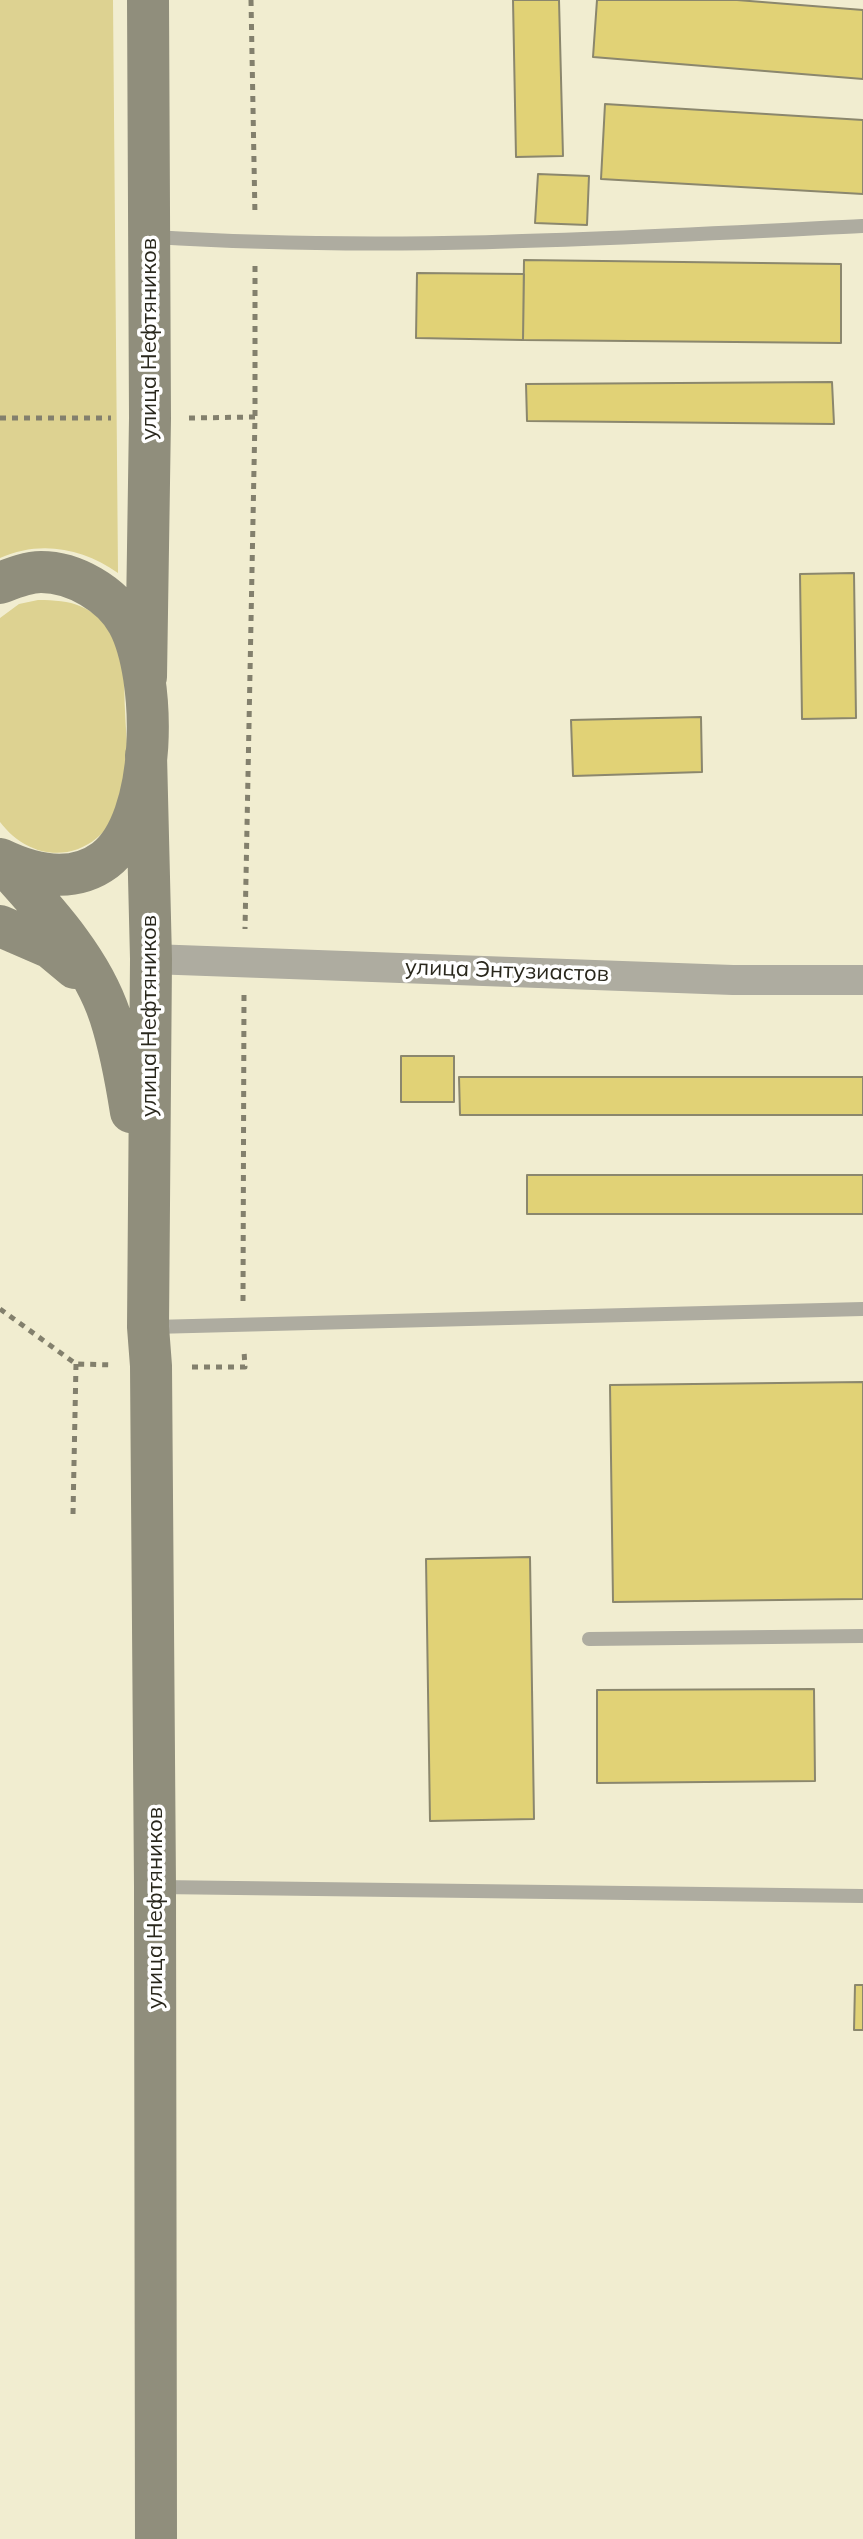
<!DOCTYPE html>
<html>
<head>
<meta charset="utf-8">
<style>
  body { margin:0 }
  canvas { display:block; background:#f1edd0 }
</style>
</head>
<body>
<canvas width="863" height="2539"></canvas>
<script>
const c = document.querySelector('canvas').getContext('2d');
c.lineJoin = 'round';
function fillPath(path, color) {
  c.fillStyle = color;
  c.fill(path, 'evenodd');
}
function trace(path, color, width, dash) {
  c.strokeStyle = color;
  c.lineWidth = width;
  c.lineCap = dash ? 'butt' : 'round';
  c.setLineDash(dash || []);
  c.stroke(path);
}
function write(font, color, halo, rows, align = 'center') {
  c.font = font + ' Mulish,sans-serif';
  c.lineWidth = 7;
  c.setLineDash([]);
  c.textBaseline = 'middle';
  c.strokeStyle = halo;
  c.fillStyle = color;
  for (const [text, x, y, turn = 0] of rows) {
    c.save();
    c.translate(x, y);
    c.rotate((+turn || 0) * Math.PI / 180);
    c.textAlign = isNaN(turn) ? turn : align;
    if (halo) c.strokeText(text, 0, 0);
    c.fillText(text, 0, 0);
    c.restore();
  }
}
fillPath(new Path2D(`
  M0 0H113L118 573C83 548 40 540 0 558Z
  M38 600C71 600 94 605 111 634 116 641 121 648 123 656 125 674 124 693 125 711 126 740 131 769 123 797 105 858 39 873 0 822V618L19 604Z`), '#ddd291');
const building = new Path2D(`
  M513 0H559L563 156 516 157Z
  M597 0H737L863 10V79L593 57Z
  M605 104 863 120V194L601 179Z
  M538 174 589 176 587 225 535 223Z
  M524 260 841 264V343L523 340Z
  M417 273 524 274 523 340 416 338Z
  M832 382 834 424 527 421 526 384Z
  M854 573 856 718 802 719 800 574Z
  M701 717 702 772 573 776 571 720Z
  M401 1056H454V1102H401Z
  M459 1077H863V1115H460Z
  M527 1175H863V1214H527Z
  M863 1382V1599L613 1602 610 1385Z
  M530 1557 534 1819 430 1821 426 1559Z
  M814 1689 815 1781 597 1783V1690Z
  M855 1985H863V2030H854Z`);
fillPath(building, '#e1d276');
trace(building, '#8b876d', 2);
trace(new Path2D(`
  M251 0 255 216
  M255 266V417
  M0 418H111
  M189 418 255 417 245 929
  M243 1301 244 995
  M0 1309 76 1364 114 1365
  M192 1367H245L244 1351
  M73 1514 76 1364`), '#83806d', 5, [6, 6]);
trace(new Path2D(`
  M154 237C390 252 626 238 862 226
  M153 1327 863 1309
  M589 1639 863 1636
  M159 1887 863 1896`), '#aeaca0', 14);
trace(new Path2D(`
  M151 959 733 980H863`), '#aeaca0', 30);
trace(new Path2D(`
  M0 583C13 578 27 572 41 572 74 572 112 594 128 623 157 677 158 820 105 860 73 884 33 875 0 859
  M146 677 150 418 148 0
  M146 755 151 959 148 1327 151 1366 155 1887 156 2539
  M1 861C42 907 90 956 110 1016 120 1047 126 1080 131 1112
  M0 926 51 948 75 968`), '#908e7c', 42);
write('22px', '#29271c', '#fff', [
  ["улица Нефтяников",149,339,-90],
  ["улица Энтузиастов",507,971,2],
  ["улица Нефтяников",149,1016,-90],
  ["улица Нефтяников",155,1908,-90]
]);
</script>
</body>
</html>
